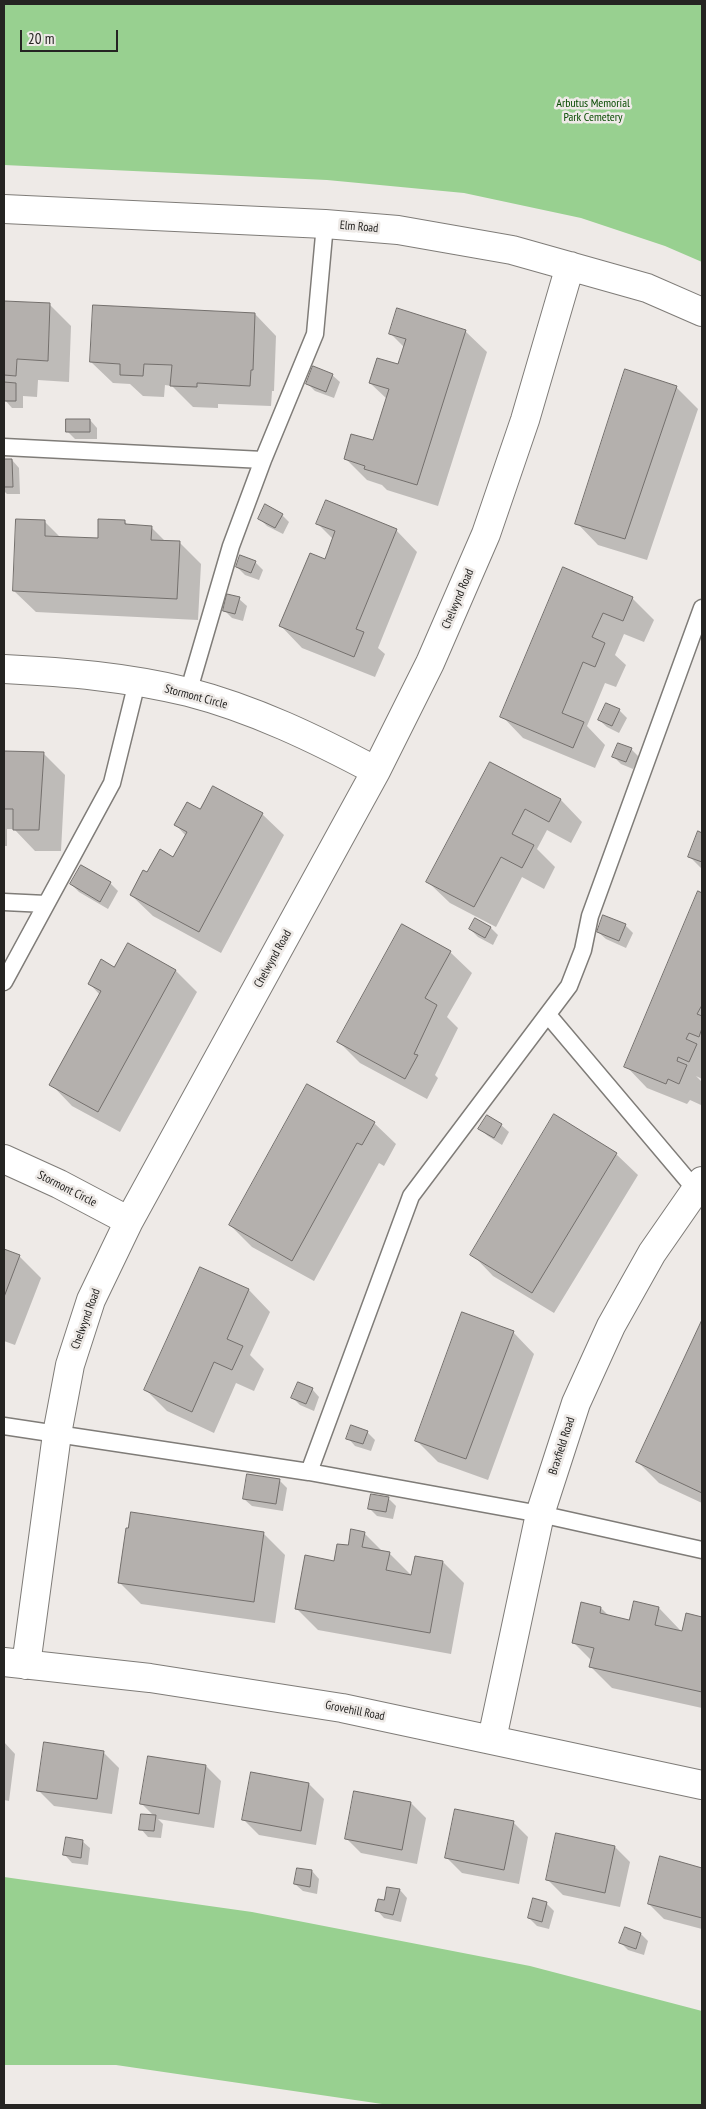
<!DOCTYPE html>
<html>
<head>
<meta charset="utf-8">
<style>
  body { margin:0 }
  #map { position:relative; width:706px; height:2109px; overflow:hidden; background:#eeeae7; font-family:"PT Sans Narrow",sans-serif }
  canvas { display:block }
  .frame { position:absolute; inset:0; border:5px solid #252422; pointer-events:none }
  .scale { position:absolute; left:20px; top:30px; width:98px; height:22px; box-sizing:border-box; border:2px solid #252422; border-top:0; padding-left:6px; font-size:15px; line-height:18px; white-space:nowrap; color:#252422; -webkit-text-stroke:4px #eeeae7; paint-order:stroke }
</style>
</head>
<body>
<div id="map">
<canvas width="706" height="2109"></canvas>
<div class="frame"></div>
<div class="scale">20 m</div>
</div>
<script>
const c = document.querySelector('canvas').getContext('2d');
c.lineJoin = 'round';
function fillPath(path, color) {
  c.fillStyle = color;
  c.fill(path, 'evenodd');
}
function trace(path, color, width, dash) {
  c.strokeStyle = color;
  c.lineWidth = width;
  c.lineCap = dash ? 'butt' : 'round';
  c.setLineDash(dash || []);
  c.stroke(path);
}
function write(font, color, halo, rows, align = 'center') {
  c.font = font + ' "PT Sans Narrow",sans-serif';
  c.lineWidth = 5;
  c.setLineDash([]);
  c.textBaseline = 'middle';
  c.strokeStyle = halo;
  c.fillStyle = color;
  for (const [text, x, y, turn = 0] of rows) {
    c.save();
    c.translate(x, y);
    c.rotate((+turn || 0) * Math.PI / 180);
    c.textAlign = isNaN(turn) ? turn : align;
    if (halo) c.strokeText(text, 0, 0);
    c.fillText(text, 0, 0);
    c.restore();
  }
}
fillPath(new Path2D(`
  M4 4H702V262L665 246 581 218 464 193 327 180 4 165Z
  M4 1877 252 1912 530 1966 702 2011V2105H389L116 2065H4Z`), '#98d090');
fillPath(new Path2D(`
  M4 302 50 305 71 326 69 382 38 380 37 397 23 396V408H12L5 400Z
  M255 314 276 336 274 391H272L271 406 218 404V408L193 407 172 386 165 385 164 397 143 396 130 384 113 383 91 362Z
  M465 331 487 352 438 506 387 490 382 485 367 480 345 458 374 442 387 399 370 383 399 365 404 347 390 333Z
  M625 371 677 388 698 409 647 560 598 545 577 523Z
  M332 375 340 382 334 398 315 391 308 384Z
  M90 420 97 428V439H75L67 431Z
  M12 460 19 468 20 494H7L4 491V461Z
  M282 515 289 522 283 534 267 526 259 518Z
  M45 522 61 538 99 539 125 522 129 526 151 527 166 542H179L201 564 198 620 36 612 14 591Z
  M317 523 396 530 417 552 378 648 385 654 375 677 302 648 281 626 325 560 334 540Z
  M255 562 263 570 259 580 245 575 237 567Z
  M564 569 632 598 654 620 644 642 624 634 615 655 626 665 616 687 605 683 587 726 605 745 595 768 523 738 502 716Z
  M239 599 247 606 243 621 232 618 224 610Z
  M619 710 627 718 619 733 607 727 599 720Z
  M631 749 639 757 633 769 621 764 614 757Z
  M4 752 43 753 65 775 61 851H35L14 829H7V846H4Z
  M490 763 561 800 582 822 571 843 547 830 537 849 555 867 544 889 522 877 496 927 450 903 428 882Z
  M201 811 262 814 284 835 221 953 153 916 131 895 148 874 174 858 186 836 176 825Z
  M698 833 702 834V869L690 857Z
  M82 867 110 883 118 891 108 909 79 892 71 884Z
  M699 893 702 894V1079L696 1076 702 1082V1101L701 1105 690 1100 687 1104 647 1088 626 1066Z
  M625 925 633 933 626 948 606 939 598 932Z
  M491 928 498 935 493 945 478 937 470 929Z
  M128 944 176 971 197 992 120 1132 72 1106 51 1084 100 995 89 983 114 969Z
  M450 952 472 973 447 1017 458 1028 435 1075 438 1078 427 1099 360 1063 339 1042Z
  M374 1123 396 1144 384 1166 379 1163 314 1281 252 1247 230 1225Z
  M501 1125 509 1132 502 1145 488 1136 480 1129Z
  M616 1154 638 1175 554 1313 493 1276 472 1254Z
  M4 1250 19 1256 41 1278 15 1345 4 1341Z
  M200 1268 249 1290 270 1312 250 1355 264 1369 254 1391 236 1383 214 1433 167 1411 146 1390Z
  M702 1323V1503L659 1483 638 1462Z
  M513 1332 534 1354 488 1480 438 1462 416 1440Z
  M312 1389 319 1397 314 1411 300 1405 293 1398Z
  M367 1432 375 1440 371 1451 355 1446 348 1438Z
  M279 1480 287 1488 283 1511 252 1506 244 1499Z
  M388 1498 396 1506 393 1519 377 1516 369 1508Z
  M263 1533 285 1555 275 1623 141 1604 119 1582Z
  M364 1533 383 1552 389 1553 412 1576 443 1562 464 1583 451 1654 318 1630 297 1609 349 1547Z
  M635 1603 659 1608 680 1630V1632L682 1633 687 1614 702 1618V1708L612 1688 591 1667 592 1661 573 1642 601 1608 609 1616 630 1621Z
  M4 1742 15 1754 9 1801 4 1800Z
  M103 1752 119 1768 112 1814 54 1806 38 1790Z
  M206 1766 221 1781 214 1828 158 1819 163 1824 161 1838 148 1837 141 1829 154 1816 142 1804Z
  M309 1784 324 1799 316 1845 259 1835 244 1820Z
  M355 1792 411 1803 426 1818 417 1864 361 1853 346 1838Z
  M513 1822 528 1837 519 1884 462 1873 447 1858Z
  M82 1841 90 1848 88 1865 72 1863 65 1855Z
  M615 1847 630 1862 620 1907 563 1895 548 1880Z
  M661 1858 702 1869V1929L664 1919 649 1904Z
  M312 1871 319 1879 317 1894 303 1891 295 1884Z
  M400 1890 407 1898 401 1922 384 1918 377 1910Z
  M546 1903 554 1911 549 1929 537 1926 529 1918Z
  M625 1928 641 1934 648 1941 644 1955 628 1950 620 1942Z`), '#0003');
const building = new Path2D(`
  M4 301 50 303 48 361 17 359 16 376 4 375Z
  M93 305 255 313 253 370H251L250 386 197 383V387L170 386 172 365 144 364 143 376 120 375V364L90 362Z
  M397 308 466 330 417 485 364 469 365 466 344 459 351 434 373 440 389 389 369 383 377 358 398 364 406 339 389 334Z
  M313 366 333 374 326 392 306 384Z
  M625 369 677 386 625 539 575 524Z
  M4 382 16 383V401H4Z
  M66 419H90V432H66Z
  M4 459H12L13 487H4Z
  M326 500 397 529 356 629 364 632 354 657 279 626 310 553 325 559 335 531 316 524Z
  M265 504 283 514 275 528 258 519Z
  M16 519 45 520V536L98 538V519L125 520V524L152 526 151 540 180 541 177 599 13 591Z
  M240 555 256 561 251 573 236 567Z
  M563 567 633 597 623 621 603 613 592 637 605 643 595 667 583 662 562 713 584 722 573 748 500 717Z
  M227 594 240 597 235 614 223 611Z
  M606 703 620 709 612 726 598 720Z
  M618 743 632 748 626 762 612 757Z
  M4 751 44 752 39 830H13V809H4Z
  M490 762 561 799 549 822 525 809 512 834 534 845 522 868 501 857 474 907 426 882Z
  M213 786 263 813 199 932 130 895 143 870 147 872 160 849 173 857 187 832 174 825 187 802 200 809Z
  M698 831 702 833V862L688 857Z
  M81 865 111 882 100 902 70 884Z
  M698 891 702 893V1005L697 1014 702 1016V1028L699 1037 689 1033 686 1039 697 1044 689 1062 678 1057 677 1061 687 1065 679 1084 668 1079 666 1084 624 1067Z
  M603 915 626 924 619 941 597 932Z
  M475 918 491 927 485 938 469 929Z
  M402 924 451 951 425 998 437 1005 414 1054 418 1055 405 1079 337 1042Z
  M128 943 176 970 98 1112 49 1085 101 991 88 984 101 959 114 967Z
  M307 1084 375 1122 362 1145 357 1143 292 1261 229 1225Z
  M554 1114 617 1153 532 1293 470 1255Z
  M487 1115 502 1124 494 1138 478 1129Z
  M4 1249 20 1255 4 1297Z
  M200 1267 249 1289 227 1339 243 1346 232 1370 214 1362 192 1412 144 1390Z
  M462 1312 514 1331 466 1459 415 1441Z
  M702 1320V1493L636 1462Z
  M298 1382 313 1388 306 1404 291 1398Z
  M351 1425 368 1431 363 1444 346 1439Z
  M247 1474 280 1479 276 1504 243 1499Z
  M371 1494 389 1497 386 1512 368 1509Z
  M131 1512 264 1532 254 1602 118 1583 126 1528H128Z
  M351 1529 365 1532 362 1547 390 1552 386 1570 411 1575 415 1556 443 1561 430 1633 295 1609 305 1555 334 1561 337 1544 348 1545Z
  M634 1601 659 1607 655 1625 682 1631 686 1613 702 1617V1692L589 1667 594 1648 572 1643 581 1602 601 1607 600 1613 629 1620Z
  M44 1742 104 1751 97 1799 37 1791Z
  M148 1756 206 1765 199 1814 140 1804Z
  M251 1772 309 1783 301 1831 242 1820Z
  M354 1791 411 1802 402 1850 345 1839Z
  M455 1809 514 1821 504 1870 445 1858Z
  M141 1814 156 1815 154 1831 139 1830Z
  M556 1833 615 1846 605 1893 546 1880Z
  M66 1837 83 1840 81 1858 63 1855Z
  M660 1856 702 1868V1918L648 1904Z
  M297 1868 312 1870 310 1887 294 1884Z
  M387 1887 400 1889 393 1915 375 1911 378 1899 384 1900Z
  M533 1898 547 1902 542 1922 528 1918Z
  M625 1927 641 1933 636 1949 619 1943Z`);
fillPath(building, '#b4b0ad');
trace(building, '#736f6c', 1);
const service = new Path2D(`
  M4 447 263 460
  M188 693 231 546 263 460 315 334 325 224
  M4 902 46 904
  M4 982 112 783 137 682
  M548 1015 701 1196
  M4 1426 309 1472 540 1514 702 1550
  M309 1472 411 1196 569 986 583 950 590 916 702 608`);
const minor = new Path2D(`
  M4 209 325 224 398 230 512 250 647 288 702 312
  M4 669C66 672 127 677 188 692 254 709 316 739 376 771
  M4 1159 59 1184 129 1221
  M4 1662 150 1678 342 1708 702 1785
  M26 1665 57 1434 70 1365 91 1300 129 1221 376 771 430 663 486 534 525 420 570 266
  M492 1739 540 1514 576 1403 611 1326 652 1253 702 1181`);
trace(service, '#7f7c78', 19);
trace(minor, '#7f7c78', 30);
trace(service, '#fff', 16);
trace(minor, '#fff', 28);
write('12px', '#074a00', '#eeeae7', [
  ["Arbutus Memorial",593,104],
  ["Park Cemetery",593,118]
]);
write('12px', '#252422', '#eeeae7', [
  ["Elm Road",359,227,5],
  ["Chelwynd Road",458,599,-67],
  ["Stormont Circle",196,697,15],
  ["Chelwynd Road",273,959,-61],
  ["Stormont Circle",67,1189,27],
  ["Chelwynd Road",86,1319,-70],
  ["Braxfield Road",562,1446,-72],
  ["Grovehill Road",355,1711,11]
]);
</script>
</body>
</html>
